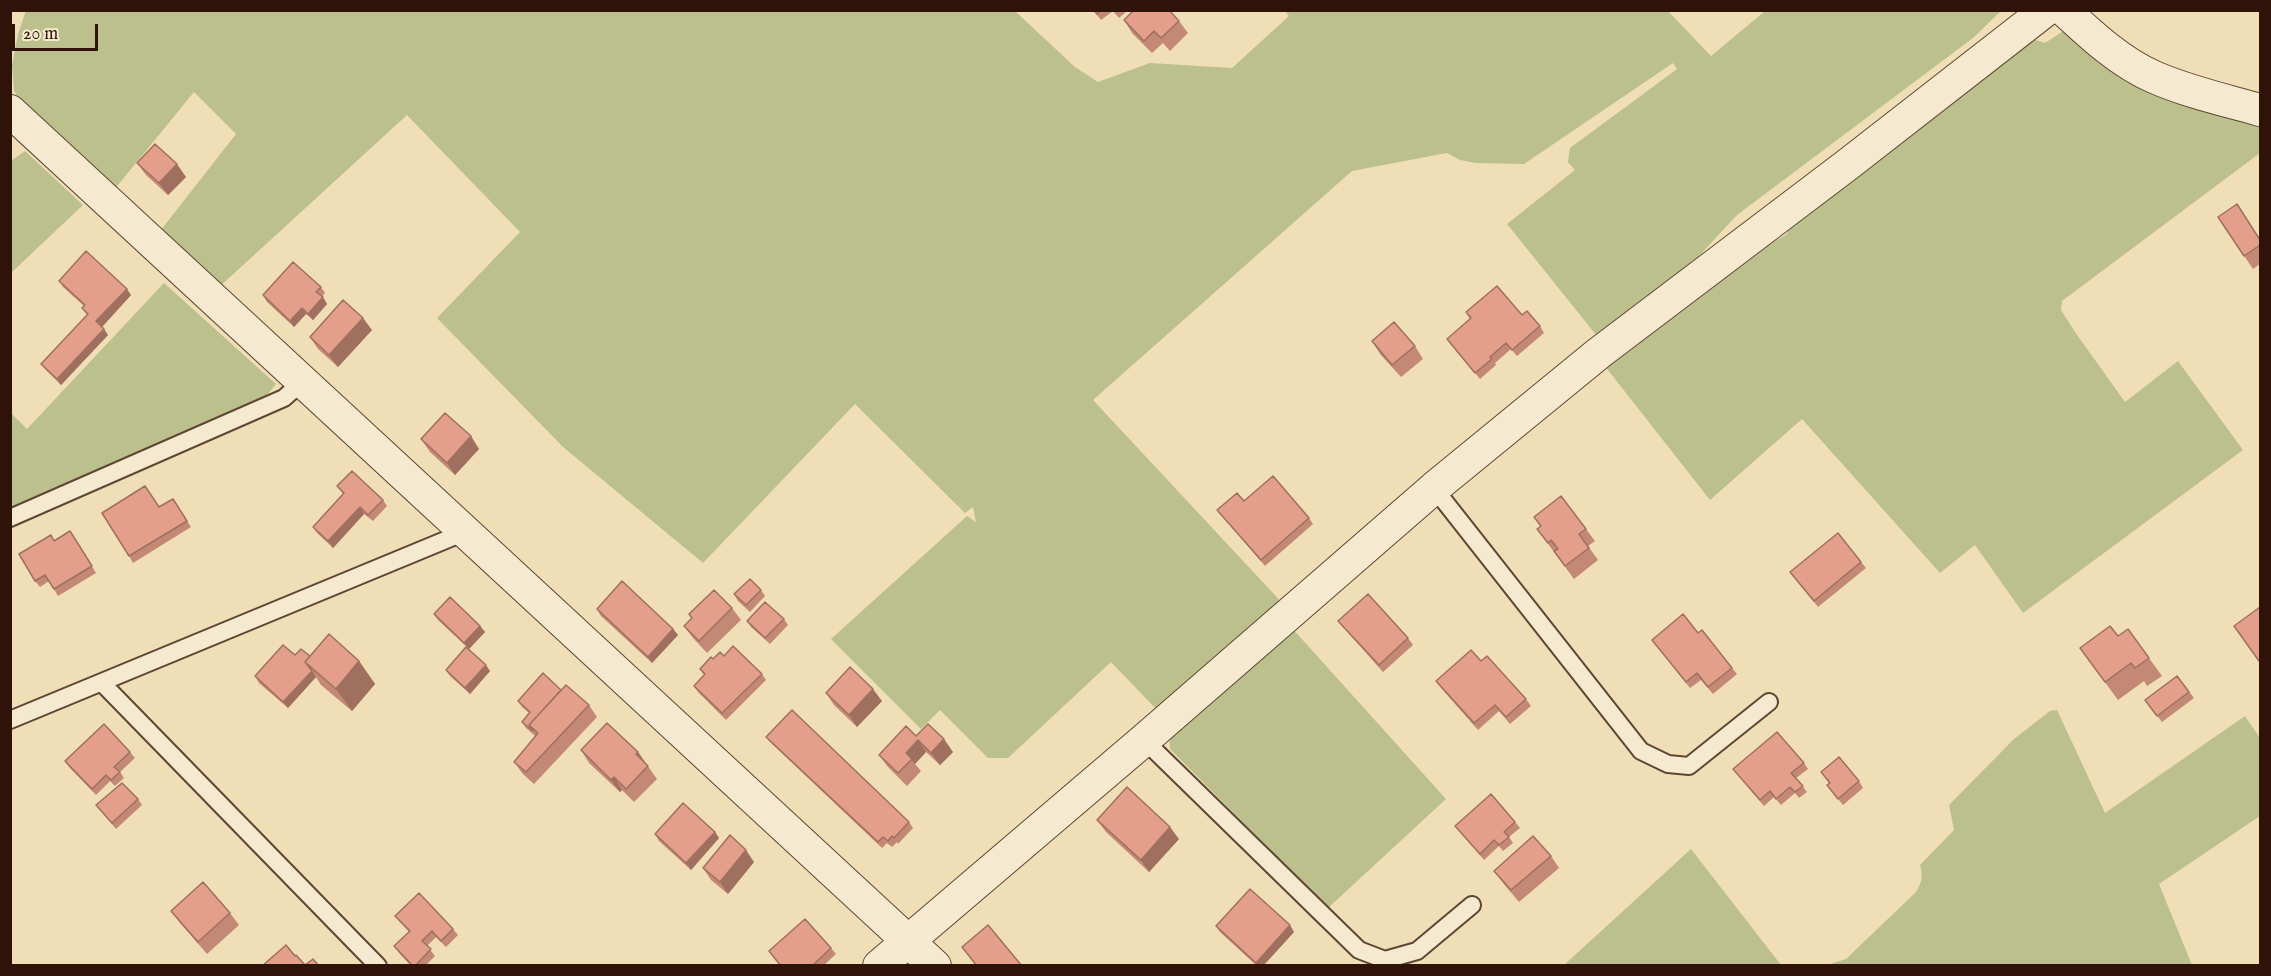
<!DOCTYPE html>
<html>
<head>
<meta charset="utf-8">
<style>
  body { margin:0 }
  #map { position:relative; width:2271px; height:976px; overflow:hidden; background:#f0deb7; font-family:"IM FELL English",serif }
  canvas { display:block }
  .frame { position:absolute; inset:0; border:12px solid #2f1308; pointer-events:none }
  .scale { position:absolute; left:12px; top:24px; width:86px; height:27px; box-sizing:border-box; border:3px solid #2f1308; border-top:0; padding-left:8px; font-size:18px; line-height:21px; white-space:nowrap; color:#2f1308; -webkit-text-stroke:4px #f5ead0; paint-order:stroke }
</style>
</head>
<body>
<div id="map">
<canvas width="2271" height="976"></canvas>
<div class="frame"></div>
<div class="scale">20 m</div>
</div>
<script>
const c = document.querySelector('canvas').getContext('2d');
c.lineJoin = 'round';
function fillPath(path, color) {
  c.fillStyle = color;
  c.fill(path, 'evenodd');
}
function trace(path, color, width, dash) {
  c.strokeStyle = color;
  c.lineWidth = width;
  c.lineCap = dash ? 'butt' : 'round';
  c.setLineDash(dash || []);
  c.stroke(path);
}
fillPath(new Path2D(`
  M26 10 1015 11 1075 67 1098 82 1150 63 1232 68 1289 16 1285 11H1668L1711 56 1765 11H2001L1973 38 1737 215 1698 257 1597 336 1507 224 1575 170 1568 162 1570 148 1677 69 1673 63 1524 164 1475 163 1460 160 1447 153 1352 171 1093 400 1286 607 1160 713 1111 662 1008 758H988L940 710 921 729 831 639 967 516 976 522 973 507 965 513 855 404 703 563 563 447 437 318 520 232 407 115 217 289 157 235 236 134 194 92 109 196 25 113 14 90 12 65 18 34Z
  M2065 30 2260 118V153L2062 301 2061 310 2075 332 2125 402 2178 361 2243 450 2023 613 1975 545 1940 573 1802 419 1710 500 1604 365 1727 270 1787 234 1791 222 2030 38 2045 43Z
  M25 151 83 205 11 273V161Z
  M164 283 276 384 263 400 11 508V413L27 429Z
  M1291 627 1446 799 1328 908 1170 749 1169 734Z
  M2057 710 2105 813 2245 716 2260 738V816L2159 884 2192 965H1827L1846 959 1916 892C1922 882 1923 876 1920 865L1954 830 1949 805 2014 739 2050 711Z
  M1691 849 1781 965H1564Z`), '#bcc08c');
const lane = new Path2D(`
  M1434 488 1641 751 1668 764 1689 766 1769 702
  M10 518 284 398 302 382
  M102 683 378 966
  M10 720 465 532
  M1144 740 1359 950 1385 960 1417 951 1472 905`);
const street = new Path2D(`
  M2064 10C2091 35 2120 62 2154 77 2188 92 2225 100 2260 110
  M10 111 935 966
  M879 966 1144 740 1434 488 1599 353 1847 165 2046 10`);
trace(lane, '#5f4634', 20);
trace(street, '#5f4634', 34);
trace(lane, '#f5ead0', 16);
trace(street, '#f5ead0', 32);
fillPath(new Path2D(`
  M1093 10H1128L1119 18 1113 11 1101 20Z
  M1124 20 1179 21 1188 33 1170 51 1163 43 1152 53 1132 33Z
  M137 163 186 177 168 195 146 175Z
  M2218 217 2260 239V264L2253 269Z
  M59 281 131 295 102 327 108 335 61 385 46 370 41 364 87 315 82 308 84 306 63 287Z
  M321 287 325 293 322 297 327 304 313 320 306 314 294 327 267 302 263 295Z
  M1466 312 1522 315 1540 326 1544 333 1517 356 1511 349 1495 363 1496 365 1480 379 1447 339 1470 319Z
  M372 330 338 367 318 349 310 337Z
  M1372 341 1415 346 1423 359 1401 377 1380 354Z
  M421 439 479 449 455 475 430 452Z
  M337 486 383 500 387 506 373 521 364 514 333 548 317 533 313 527 343 494Z
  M173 499 191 527 133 563 129 556 159 507Z
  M1244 501 1309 518 1313 524 1265 566 1217 510Z
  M1537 529H1586L1595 541 1588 546 1598 560 1574 579Z
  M70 531 96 573 58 596 49 581 40 587 35 581 55 540Z
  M1861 562 1866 568 1818 607 1790 572Z
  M761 590 765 596 750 612 738 601 734 594Z
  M732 608 741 620 707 653 693 638 684 626 692 618 689 614Z
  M597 609 673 629 678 635 652 663 601 616Z
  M434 614 480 626 485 632 469 649 438 620Z
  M784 619 788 625 770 644 751 627 747 621Z
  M1338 621 1408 638 1413 645 1383 672 1343 627Z
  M2128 629 2162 676 2147 686 2144 681 2118 700 2080 648 2118 636Z
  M1698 633 1732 668 1737 674 1713 694 1701 680 1690 688 1652 640Z
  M295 655 359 661 375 684 352 711 321 685 316 677 288 708 259 683 255 676Z
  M724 656 762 674 766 680 726 720 698 692 694 686 704 675 700 669 713 659Z
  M1481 661 1526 699 1531 706 1510 724 1499 711 1478 730 1441 688 1436 681Z
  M446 670 490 671 470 694 450 676Z
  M2177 676 2194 698 2162 722 2145 700Z
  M561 690 589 705 597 717 534 784 523 774 514 762 535 736 526 728 522 722 529 713 522 707 518 701Z
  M826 693 882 701 857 727 834 705Z
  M916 736 953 752 940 765 926 752 915 764 921 771 907 786 888 767 879 755Z
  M766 737 909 822 913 828 898 844 897 842 892 847 887 843 882 848 771 743Z
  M581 750 638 752 657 779 634 802 622 790 620 792 589 763Z
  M130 752 135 758 120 772 124 778 115 786 110 781 96 795 69 767 65 761Z
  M1804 763 1808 769 1796 778 1807 792 1799 798 1795 793 1781 805 1774 797 1764 806 1733 769Z
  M1821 772 1859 781 1863 788 1843 805 1827 785 1829 783Z
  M138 799 142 805 116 829 96 805Z
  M1097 820 1179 839 1149 872 1106 832Z
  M1515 822 1520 828 1509 837 1513 843 1503 851 1499 846 1484 860 1455 826Z
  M715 832 719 838 691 870 659 841 655 834Z
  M1551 856 1559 868 1519 902 1503 883 1494 871Z
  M754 862 728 894 711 880 703 868Z
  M171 911 230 913 239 925 207 954 180 923Z
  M395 916 453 929 458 935 446 947 436 937 427 946 435 956 425 966H411L399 953 394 946 409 932 400 922Z
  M1216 926 1294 932 1263 966H1257L1220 932Z
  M831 948 836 954 823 966H780L769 951Z`), '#c38976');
fillPath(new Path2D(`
  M177 164 186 177 168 195 159 183Z
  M127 289 131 295 101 328 96 321Z
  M323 297 327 304 313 320 308 314Z
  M302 308 306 314 294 327 290 321Z
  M363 318 372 330 338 367 329 355Z
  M104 329 108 335 61 385 57 379Z
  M471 436 479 449 455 475 447 463Z
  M360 507 364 514 333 548 328 541Z
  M480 626 485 632 469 649 464 643Z
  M673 629 678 635 652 663 648 657Z
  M359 661 375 684 352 711 336 689Z
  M486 665 490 671 470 694 465 688Z
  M312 671 316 677 288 708 283 702Z
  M873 689 882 701 857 727 849 715Z
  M944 739 953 752 940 765 931 753Z
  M918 740 926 752 915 764 906 753Z
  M638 752 646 764 636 754Z
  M614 777 622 790 620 792 611 780Z
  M1170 827 1179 839 1149 872 1141 860Z
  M715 832 719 838 691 870 686 863Z
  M746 850 754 862 728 894 720 882Z
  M1290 925 1294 932 1263 966H1258L1256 963Z`), '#9f6f60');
const building = new Path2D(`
  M1094 10H1101L1097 14Z
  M1134 10H1169L1179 21 1161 38 1154 31 1144 41 1124 20Z
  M155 144 177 164 159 183 137 163Z
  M2237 204 2260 240V245L2244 256 2218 217Z
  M86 251 127 289 96 321 104 329 57 379 41 364 88 314 82 308 85 305 59 281Z
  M293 262 321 287 316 292 323 297 308 314 302 308 290 321 263 295Z
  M1497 286 1522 315 1527 311 1540 326 1512 350 1506 343 1490 357 1492 359 1475 373 1447 339 1471 318 1466 312Z
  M343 300 363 318 329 355 310 337Z
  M1394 322 1415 346 1392 365 1372 341Z
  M445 413 471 436 447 463 421 439Z
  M352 471 383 500 368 515 360 507 328 541 313 527 344 493 337 486Z
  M1273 476 1309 518 1261 560 1217 510 1237 493 1244 501Z
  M145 486 159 507 173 499 187 521 129 556 102 513Z
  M1561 496 1586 529 1579 534 1589 548 1565 566 1554 551 1558 549 1551 540 1548 543 1537 529 1541 526 1534 517Z
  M70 531 92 566 54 589 45 575 35 581 19 554 51 535 54 541Z
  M1838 533 1861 562 1814 601 1790 572Z
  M750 579 761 590 746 605 734 594Z
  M622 581 673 629 648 657 597 609Z
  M714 590 732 608 699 641 684 626 692 618 689 614Z
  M1368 594 1408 638 1379 665 1338 621Z
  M450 597 480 626 464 643 434 614Z
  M765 602 784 619 765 638 747 621Z
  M2260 607V660L2259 661 2234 626Z
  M1683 614 1698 633 1702 630 1732 668 1708 687 1697 673 1686 682 1652 640Z
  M2110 626 2118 636 2128 629 2149 658 2135 668 2131 663 2105 682 2080 648Z
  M329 634 359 661 336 689 305 662Z
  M283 645 295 655 301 649 310 656 305 662 312 671 283 702 255 676Z
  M733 646 762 674 722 713 694 686 705 674 700 669 711 657 713 659 720 652 724 656Z
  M466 647 486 665 465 688 446 670Z
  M1471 650 1481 661 1487 656 1526 699 1506 717 1495 705 1474 723 1436 681Z
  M850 667 873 689 849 715 826 693Z
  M543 673 561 690 529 725 533 731 522 722 530 712 518 701Z
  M2177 676 2189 692 2157 716 2145 700Z
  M566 685 589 705 526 772 514 762 538 733 529 725Z
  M792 710 909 822 894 838 892 836 888 841 883 837 878 842 766 737Z
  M607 723 638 752 636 754 648 766 626 789 614 777 611 780 581 750Z
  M104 724 130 752 114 767 120 772 111 780 106 775 92 789 65 761Z
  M928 724 944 739 931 753 918 740 906 753 912 759 898 773 879 755 906 726 916 736Z
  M1777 732 1804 763 1791 773 1803 786 1795 792 1790 787 1776 799 1770 791 1760 800 1733 769Z
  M1839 757 1859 781 1838 799 1827 785 1830 783 1821 772Z
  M122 783 138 799 112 823 96 805Z
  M1127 787 1170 827 1141 860 1097 820Z
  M1491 794 1515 822 1504 832 1509 837 1499 845 1494 840 1480 854 1455 826Z
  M683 803 715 832 686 863 655 834Z
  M730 835 746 850 720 882 703 868Z
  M1533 836 1551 856 1511 890 1494 871Z
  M203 882 230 913 198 942 171 911Z
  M1250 889 1290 925 1256 963 1216 926Z
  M419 893 453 929 441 941 432 931 422 941 431 949 415 966H413L394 946 410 931 395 916Z
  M805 919 831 948 812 966H781L769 951Z
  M988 925 1022 966H977L962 947Z
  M286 945 295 956 296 955 305 965 313 959 319 966H262Z`);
fillPath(building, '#e39f89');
trace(building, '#9f6f60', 1.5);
</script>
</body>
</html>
